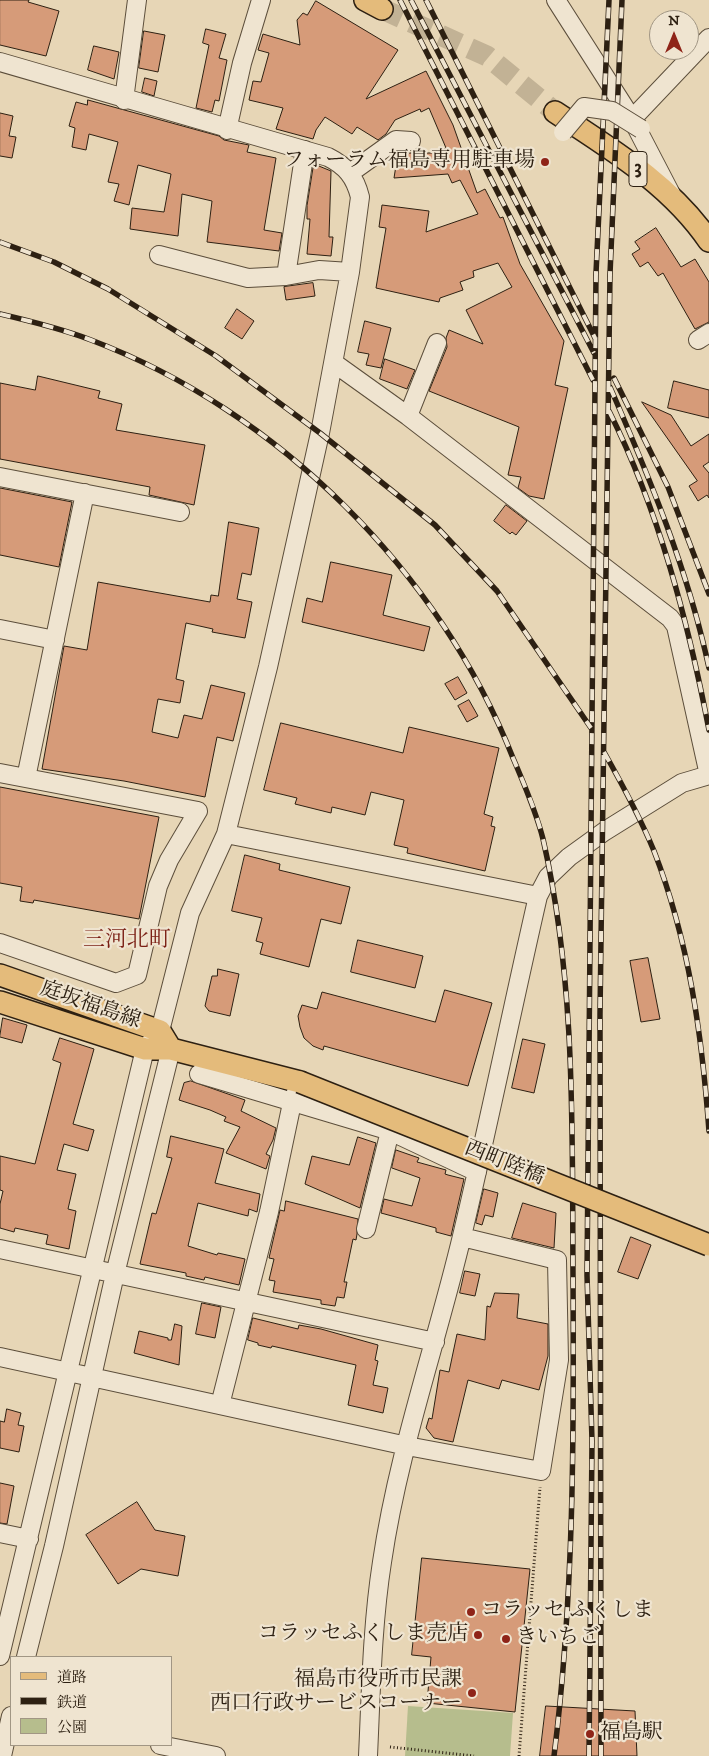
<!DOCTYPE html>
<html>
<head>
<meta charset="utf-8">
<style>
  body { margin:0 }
  #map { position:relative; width:709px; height:1756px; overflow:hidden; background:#e7d6b6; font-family:"IM FELL DW Pica","Noto Serif JP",serif }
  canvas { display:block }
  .legend { position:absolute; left:10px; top:1656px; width:162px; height:90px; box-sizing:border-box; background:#efe4d0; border:1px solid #a19684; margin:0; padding:6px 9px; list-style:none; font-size:15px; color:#2d2012 }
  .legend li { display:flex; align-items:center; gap:10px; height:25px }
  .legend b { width:25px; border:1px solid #a19684 }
  .north { position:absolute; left:649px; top:10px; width:50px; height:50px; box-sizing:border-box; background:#efe4d0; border:1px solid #a19684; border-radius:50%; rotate:0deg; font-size:14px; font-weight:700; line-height:20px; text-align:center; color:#2d2012 }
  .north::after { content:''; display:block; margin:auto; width:18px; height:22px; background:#8f2418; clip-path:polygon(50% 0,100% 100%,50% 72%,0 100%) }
</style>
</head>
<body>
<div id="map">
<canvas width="709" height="1756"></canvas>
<ul class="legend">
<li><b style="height:6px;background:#e4bb7b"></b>道路</li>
<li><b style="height:6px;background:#2d2012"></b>鉄道</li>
<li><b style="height:14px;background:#b6bd8d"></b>公園</li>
</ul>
<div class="north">N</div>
</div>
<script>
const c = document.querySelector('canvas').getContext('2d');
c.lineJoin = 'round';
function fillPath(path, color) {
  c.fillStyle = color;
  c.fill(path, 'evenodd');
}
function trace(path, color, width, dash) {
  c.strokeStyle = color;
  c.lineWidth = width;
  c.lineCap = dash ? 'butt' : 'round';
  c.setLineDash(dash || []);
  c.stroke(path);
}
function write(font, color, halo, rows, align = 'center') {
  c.font = font + ' "IM FELL DW Pica","Noto Serif JP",serif';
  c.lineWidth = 4.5;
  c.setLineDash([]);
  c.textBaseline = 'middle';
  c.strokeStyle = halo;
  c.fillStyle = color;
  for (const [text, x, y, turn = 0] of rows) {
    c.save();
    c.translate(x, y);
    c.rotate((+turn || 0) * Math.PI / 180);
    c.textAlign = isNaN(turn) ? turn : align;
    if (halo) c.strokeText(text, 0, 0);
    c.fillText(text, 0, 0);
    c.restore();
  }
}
fillPath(new Path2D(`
  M408 1706 513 1713 510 1756H405Z`), '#b6bd8d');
const building = new Path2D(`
  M0 0H29L28 2 59 11 46 56 0 45Z
  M316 1 398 50 366 99 426 71 453 125 477 193 485 189 500 218 503 217 520 264 564 341 555 385 568 388 544 499 529 496 518 488 521 477 508 475 519 427 429 391 447 347 446 338 449 330 483 344 466 310 512 287 498 263 473 271 474 277 460 282 463 290 440 298 439 302 376 288 386 228 379 227 382 205 429 211 426 232 478 214 460 180 452 183 448 174 394 178 398 153H432L446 148 429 108 421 112 420 109 395 120 386 134 378 140 357 127 352 134 325 117 316 130 313 139 276 129 283 108 249 100 253 81 261 82 269 53 258 50 263 34 300 45 297 20 303 13 307 15Z
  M206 29 226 34 219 58 227 60 219 101 215 100 212 112 196 108 209 45 203 43Z
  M144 31 165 35 158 72 139 68Z
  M94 46 119 52 114 79 88 70Z
  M145 78 157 81 154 96 142 92Z
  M88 100 219 136 224 140 249 145 247 152 276 158 264 230 282 233 279 251 207 242 212 201 182 194 178 236 130 229 132 208 164 212 171 174 138 165 129 205 114 201 119 184 108 182 118 142 89 134 86 150 72 147 75 128 69 126 76 102 87 105Z
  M0 113 13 116 9 136 16 137 12 158 0 156Z
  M314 164 331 171 329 237H333L331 256 307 254 310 219H307V206Z
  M656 228 681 267 695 259 709 282V322L695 329 663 273 658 276 648 262 640 267 632 254 640 249 635 242Z
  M313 283 315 296 286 300 284 287Z
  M237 309 254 321 242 339 225 328Z
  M365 321 391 328 381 368 366 365 369 354 358 352Z
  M385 359 415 370 407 389 380 379Z
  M38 376 100 391 98 398 122 404 116 430 205 445 194 505 149 495 150 487 0 459V383L35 390Z
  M674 381 709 390V418L668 408Z
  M642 402 671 415 691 446 709 434V462L703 466 709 473V498L707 495 698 501 689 486 697 481Z
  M0 488 72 502 59 567 0 555Z
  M506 505 527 521 516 535 512 532 510 534 494 521Z
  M229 522 259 528 251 575 242 573 237 599 252 602 245 638 212 632 213 629 186 623 176 679 184 681 180 703 158 699 152 732 178 738 184 715 202 719 211 685 245 693 233 741 217 737 205 797 124 781 42 769 64 646 87 650 98 582 210 602 211 595 218 596Z
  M331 562 392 575 383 615 430 627 424 651 302 622 307 598 322 602Z
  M458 677 467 693 455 700 445 684Z
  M469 700 478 716 467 722 458 706Z
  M281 723 403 753 409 727 499 748 484 814 493 817 491 826 495 827 485 871 407 853 408 848 394 845 404 800 371 792 365 815 332 807 331 813 295 804 297 798 264 790Z
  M0 787 159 817 139 919 34 900 33 903 20 901 22 887 0 883Z
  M245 855 280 864 279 870 350 887 341 924 321 919 309 967 260 954 263 943 256 941 262 918 232 911Z
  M358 940 423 956 415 988 351 972Z
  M648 958 660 1019 641 1022 630 961Z
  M218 969 239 974 230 1016 209 1011 205 1006 212 976H217Z
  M445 990 492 1003 468 1086 324 1046 323 1050 313 1046 304 1038 300 1027 298 1016 302 1005 317 1009 322 992 435 1022Z
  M3 1018 27 1025 22 1043 0 1037Z
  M60 1038 94 1049 73 1124 94 1130 88 1151 64 1144 57 1170 76 1174 68 1209 76 1211 69 1249 46 1244 48 1235 15 1228 14 1232 0 1228V1204L3 1191 0 1190V1156L35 1164 61 1063 53 1060Z
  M523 1039 545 1044 534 1093 512 1088Z
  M191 1081 245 1100 241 1111 276 1128 273 1140 266 1154 270 1156 266 1169 226 1153 240 1127 224 1121 226 1117 210 1110 179 1100 184 1083Z
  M171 1136 224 1149 215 1183 260 1194 257 1212 249 1209 248 1216 198 1203 188 1246 217 1255 218 1253 245 1259 239 1285 205 1277 204 1280 186 1276V1273L140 1264 152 1213 156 1214 172 1158 167 1157Z
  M358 1137 376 1143 360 1208 305 1184 312 1156 349 1165Z
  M396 1150 419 1158 417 1162 446 1170 445 1174 448 1175 464 1179 451 1236 436 1232V1228L381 1213 384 1199 412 1206 420 1178 392 1168Z
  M484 1189 498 1193 493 1217 485 1215 482 1225 476 1223Z
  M286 1201 358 1219 357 1234 356 1240 353 1239 344 1282H347L344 1298 337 1297 335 1306 321 1304V1300L273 1292 275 1281 269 1280 274 1259 269 1258 280 1210 284 1211Z
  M523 1203 556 1213 554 1248 512 1238Z
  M631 1237 651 1245 638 1279 618 1272Z
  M465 1271 480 1274 475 1296 460 1293Z
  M495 1293 519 1294 517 1318 548 1324V1356L539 1390 502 1380 499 1389 468 1380 453 1442 434 1438 426 1428 429 1418 432 1419 440 1370 449 1372 457 1334 485 1340 487 1306 490 1307Z
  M202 1303 221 1307 215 1338 196 1334Z
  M253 1318 298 1329 299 1325 321 1329 378 1345 375 1360 378 1361 373 1385 388 1388 383 1413 348 1405 356 1365 272 1346 271 1348 258 1345V1343L248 1340Z
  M175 1324 182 1326 179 1365 134 1353 139 1331 168 1338V1340H171Z
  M7 1409 21 1413 18 1425 24 1426 19 1452 0 1448V1421L4 1422Z
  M0 1483 14 1486 7 1524 0 1523Z
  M137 1502 155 1530 185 1536 178 1576 141 1569 118 1584 86 1535Z
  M422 1558 530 1569 515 1712 427 1703 431 1657 412 1655Z
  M546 1706 635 1711 637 1756H540Z`);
fillPath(building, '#d69b79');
trace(building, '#2d2012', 1);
trace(new Path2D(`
  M382 9 487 56 555 112`), '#c2b295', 21, [21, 11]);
const minor = new Path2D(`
  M556 0 632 119 671 194
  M0 62 328 157C346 166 355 177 360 197L350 272 320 433 268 667 226 834 190 913 160 1031 145 1049 0 1656
  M124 100 137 0
  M632 119 709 38
  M227 130 242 63 261 0
  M350 173 396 140 411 141
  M159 255 248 278 286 276 319 270 350 272
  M286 276 305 150
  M698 340 709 333
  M334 363 408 416 670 618 676 626 709 775
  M408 416 437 343
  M0 477 180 512
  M0 629 55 640
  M0 773 198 811 169 860 158 886 137 975 116 983 0 943
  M26 778 85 493
  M226 834 538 896
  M199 1074 390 1131 477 1172
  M366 1229 390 1131
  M0 1249 435 1342
  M0 1357 407 1446 541 1471 559 1360 557 1260 462 1237
  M220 1405 269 1212 292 1103 300 1082
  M0 1533 29 1539
  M26 1657 54 1546 115 1274 171 1049
  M160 1745 216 1756
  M2 1756 11 1716
  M368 1756C371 1692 372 1626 382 1562 398 1452 436 1345 462 1236 489 1123 512 1009 538 896L548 877 569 857 605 831 682 783 709 775`);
const major = new Path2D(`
  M365 0 382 9
  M555 112C611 149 670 184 709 241
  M0 975 160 1031 171 1049
  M0 1002 145 1049H171L300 1082`);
trace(minor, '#5c4e3b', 20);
trace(major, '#2d2012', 24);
trace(new Path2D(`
  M390 1747 474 1756
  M519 1756 540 1487`), '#2d2012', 3, [1, 2.5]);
trace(minor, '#efe4d0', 18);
trace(major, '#e4bb7b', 21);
const rail = new Path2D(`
  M400 0 593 380
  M411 0 594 353
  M426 0 595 338
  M0 242 54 262 108 289 216 356 320 433 435 525 497 591 591 728
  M0 314C30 321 62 329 91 340 278 411 440 572 513 758 524 784 536 811 543 839 576 983 572 1128 573 1275 574 1435 574 1597 554 1756
  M614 378 668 487 709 594
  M610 387C650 479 688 570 709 668
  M609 411C659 511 688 621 709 730
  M604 752C622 784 640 817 654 851 689 941 702 1035 709 1131
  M589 1756 592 1441 587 1275 596 273 609 0
  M601 1756 600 1014 610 274 622 0`);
trace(rail, '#2d2012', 5.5);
trace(rail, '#efe4d0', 4, [11]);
const minorBridge = new Path2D(`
  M563 132 584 107 612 111 641 129`);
const majorBridge = new Path2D(`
  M300 1082 709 1245`);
trace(minorBridge, '#5c4e3b', 20, []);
trace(majorBridge, '#2d2012', 24, []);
trace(minorBridge, '#efe4d0', 18);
trace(majorBridge, '#e4bb7b', 21);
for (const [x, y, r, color] of [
  [545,162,5,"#8f2418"],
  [471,1612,5,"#8f2418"],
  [478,1635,5,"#8f2418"],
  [506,1639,5,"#8f2418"],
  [472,1693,5,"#8f2418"],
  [590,1734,5,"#8f2418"]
]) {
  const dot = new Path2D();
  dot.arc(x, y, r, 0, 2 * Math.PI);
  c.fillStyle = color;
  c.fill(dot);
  trace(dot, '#efe4d0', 2);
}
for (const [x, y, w] of [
  [638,169,18]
]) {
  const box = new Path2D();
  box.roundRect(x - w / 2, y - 17.5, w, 35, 4);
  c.fillStyle = '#efe4d0';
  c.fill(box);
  trace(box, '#2d2012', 1);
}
write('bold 20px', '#2d2012', null, [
  ["3",638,169]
]);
write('21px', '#2d2012', '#efe4d0', [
  ["フォーラム福島専用駐車場",535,162],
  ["コラッセ ふくしま",481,1612,"left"],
  ["コラッセふくしま売店",468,1635],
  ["きいちご",516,1639,"left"],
  ["福島市役所市民課",462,1681],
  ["西口行政サービスコーナー",462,1705],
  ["福島駅",600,1734,"left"]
], 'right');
write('21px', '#2d2012', '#efe4d0', [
  ["庭坂福島線",90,1006,19],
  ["西町陸橋",504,1164,22]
]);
write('22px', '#7a1f14', '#efe4d0', [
  ["三河北町",127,941]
]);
</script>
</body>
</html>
